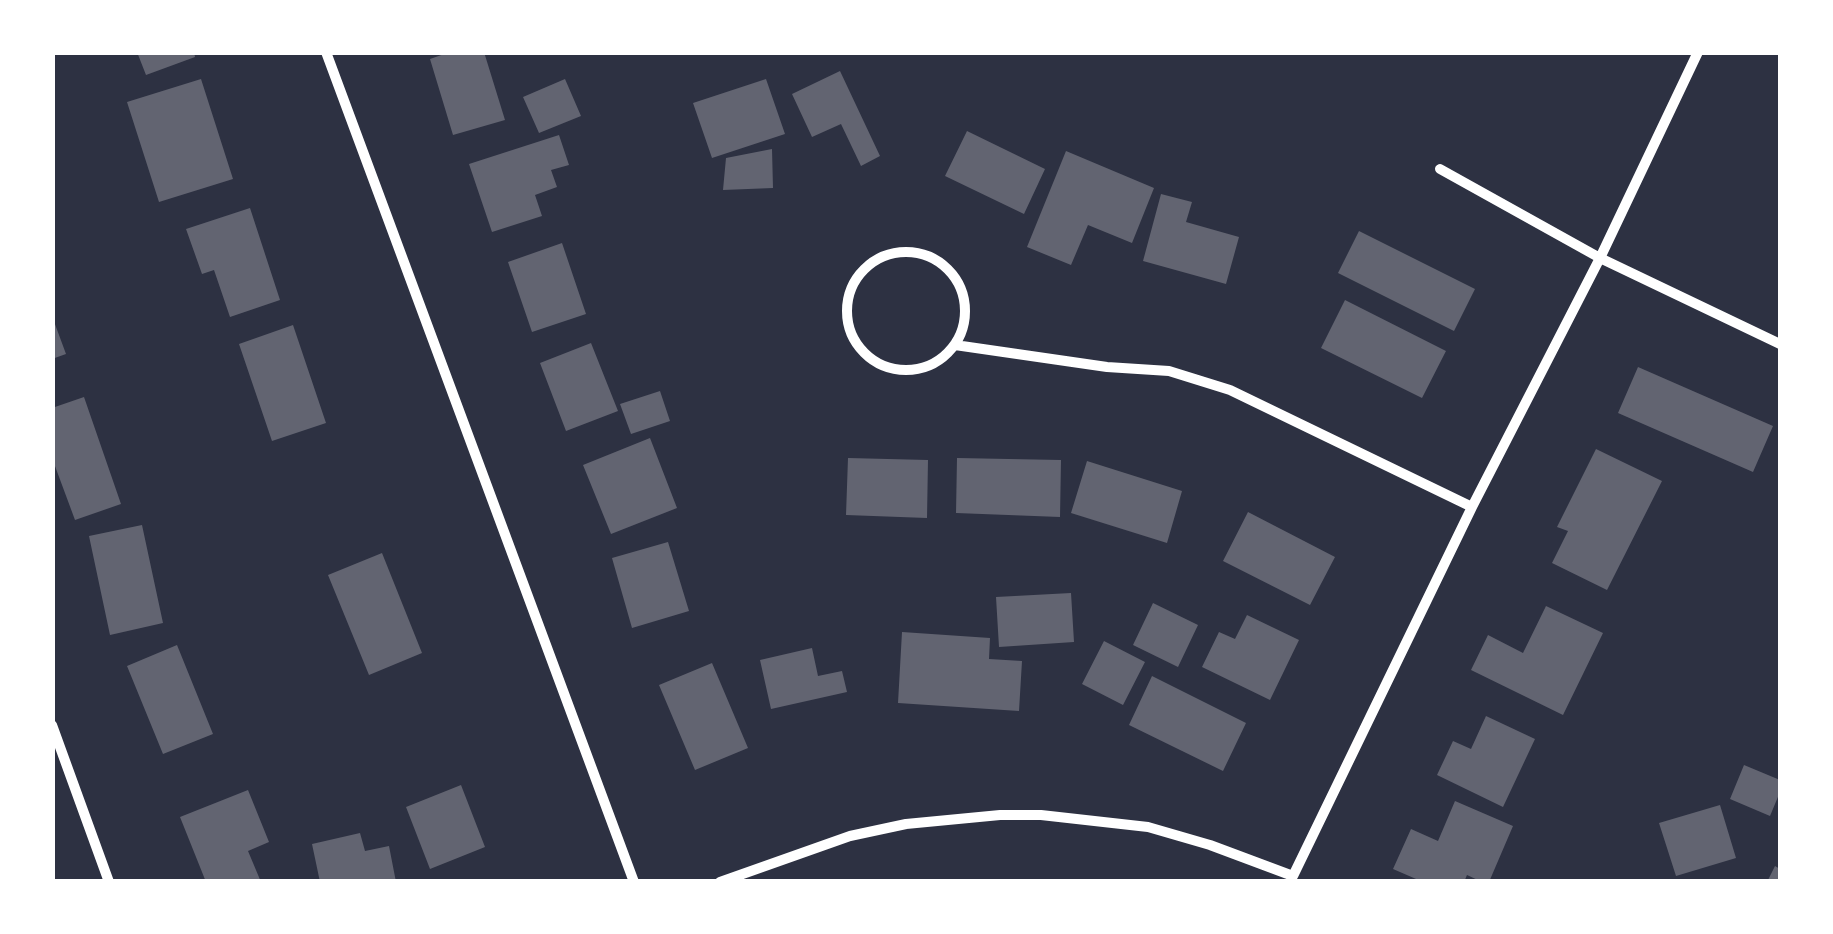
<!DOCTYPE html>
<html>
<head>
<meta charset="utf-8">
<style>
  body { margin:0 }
  #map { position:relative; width:1833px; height:934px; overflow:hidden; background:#2d3142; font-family:"Open Sans",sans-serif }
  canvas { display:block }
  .frame { position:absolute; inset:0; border:55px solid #fff; pointer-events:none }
</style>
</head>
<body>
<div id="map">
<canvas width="1833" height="934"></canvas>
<div class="frame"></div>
</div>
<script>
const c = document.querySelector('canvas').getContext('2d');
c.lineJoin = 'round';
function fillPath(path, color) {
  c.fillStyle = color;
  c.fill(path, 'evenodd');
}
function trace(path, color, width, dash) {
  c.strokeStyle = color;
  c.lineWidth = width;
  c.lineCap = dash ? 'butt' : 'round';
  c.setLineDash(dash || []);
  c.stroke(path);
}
fillPath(new Path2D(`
  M137 52H194L195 57 146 75Z
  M450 52H484L505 120 453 135 430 59Z
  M840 71 880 156 861 166 841 124 812 137 792 94Z
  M201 79 233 179 159 202 127 102Z
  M565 79 581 116 539 133 523 97Z
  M766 79 785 134 712 158 693 103Z
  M967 131 1045 169 1024 214 945 176Z
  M559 135 569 165 551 170 557 187 535 195 542 216 492 232 469 164Z
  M772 149 773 188 723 190 726 158Z
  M1066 151 1154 188 1132 243 1088 225 1071 265 1027 247Z
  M1161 194 1192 202 1186 222 1239 237 1226 284 1143 261Z
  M250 208 280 300 230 317 214 270 202 274 186 229Z
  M1359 231 1475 289 1454 331 1338 273Z
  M562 243 586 314 532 332 508 262Z
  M1345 300 1446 351 1422 398 1321 348Z
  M52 316 66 354 52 359Z
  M293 325 326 423 272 441 239 344Z
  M591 343 618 411 566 431 540 363Z
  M1638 367 1773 426 1753 472 1618 413Z
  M660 391 670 421 631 434 620 404Z
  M84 397 121 504 75 520 52 458V408Z
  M650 438 677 508 611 534 583 465Z
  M1596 449 1662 481 1607 590 1552 563 1568 531 1557 527Z
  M848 458 928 460 927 518 846 515Z
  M957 458 1061 460 1060 517 956 513Z
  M1087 461 1182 491 1167 543 1071 513Z
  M1248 512 1335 557 1310 605 1223 561Z
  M142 525 163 623 110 635 89 536Z
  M668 542 689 611 632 628 612 558Z
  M382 553 422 653 369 675 328 575Z
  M1071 593 1074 642 999 647 996 597Z
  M1153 603 1198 625 1178 667 1133 645Z
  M1546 606 1603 633 1563 715 1471 670 1488 635 1523 653Z
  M1247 615 1299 640 1270 700 1202 667 1219 632 1235 639Z
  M902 632 990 638 989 659 1022 661 1019 711 898 703Z
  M1104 641 1145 662 1123 705 1082 684Z
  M177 645 213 734 163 754 127 666Z
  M812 648 818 676 842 671 847 692 771 709 760 660Z
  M712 663 748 748 695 770 659 685Z
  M1152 676 1246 723 1223 771 1129 725Z
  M1486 716 1535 739 1503 807 1437 775 1453 741 1471 749Z
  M1744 765 1780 780V792L1770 816 1730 799Z
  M461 785 485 847 430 869 406 807Z
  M248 790 269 842 248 851 261 882H206L180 817Z
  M1455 801 1513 826 1489 882H1482L1467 875 1464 882H1423L1393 869 1411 829 1438 841Z
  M1720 805 1736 858 1676 876 1659 823Z
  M360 833 365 851 389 846 396 882H320L312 844Z
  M1775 866 1780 869V882H1767Z`), '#626471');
trace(new Path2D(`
  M326 52 634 882
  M1440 169 1600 258 1780 344
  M847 311a59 59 0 1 1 118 0a59 59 0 1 1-118 0Z
  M955 345 1107 367 1169 371 1230 390 1472 507
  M52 725 109 882
  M720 882 850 836 906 824 1000 815H1041L1148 827 1210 845 1293 876 1472 507 1600 258 1698 52`), '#fff', 10);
</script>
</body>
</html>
